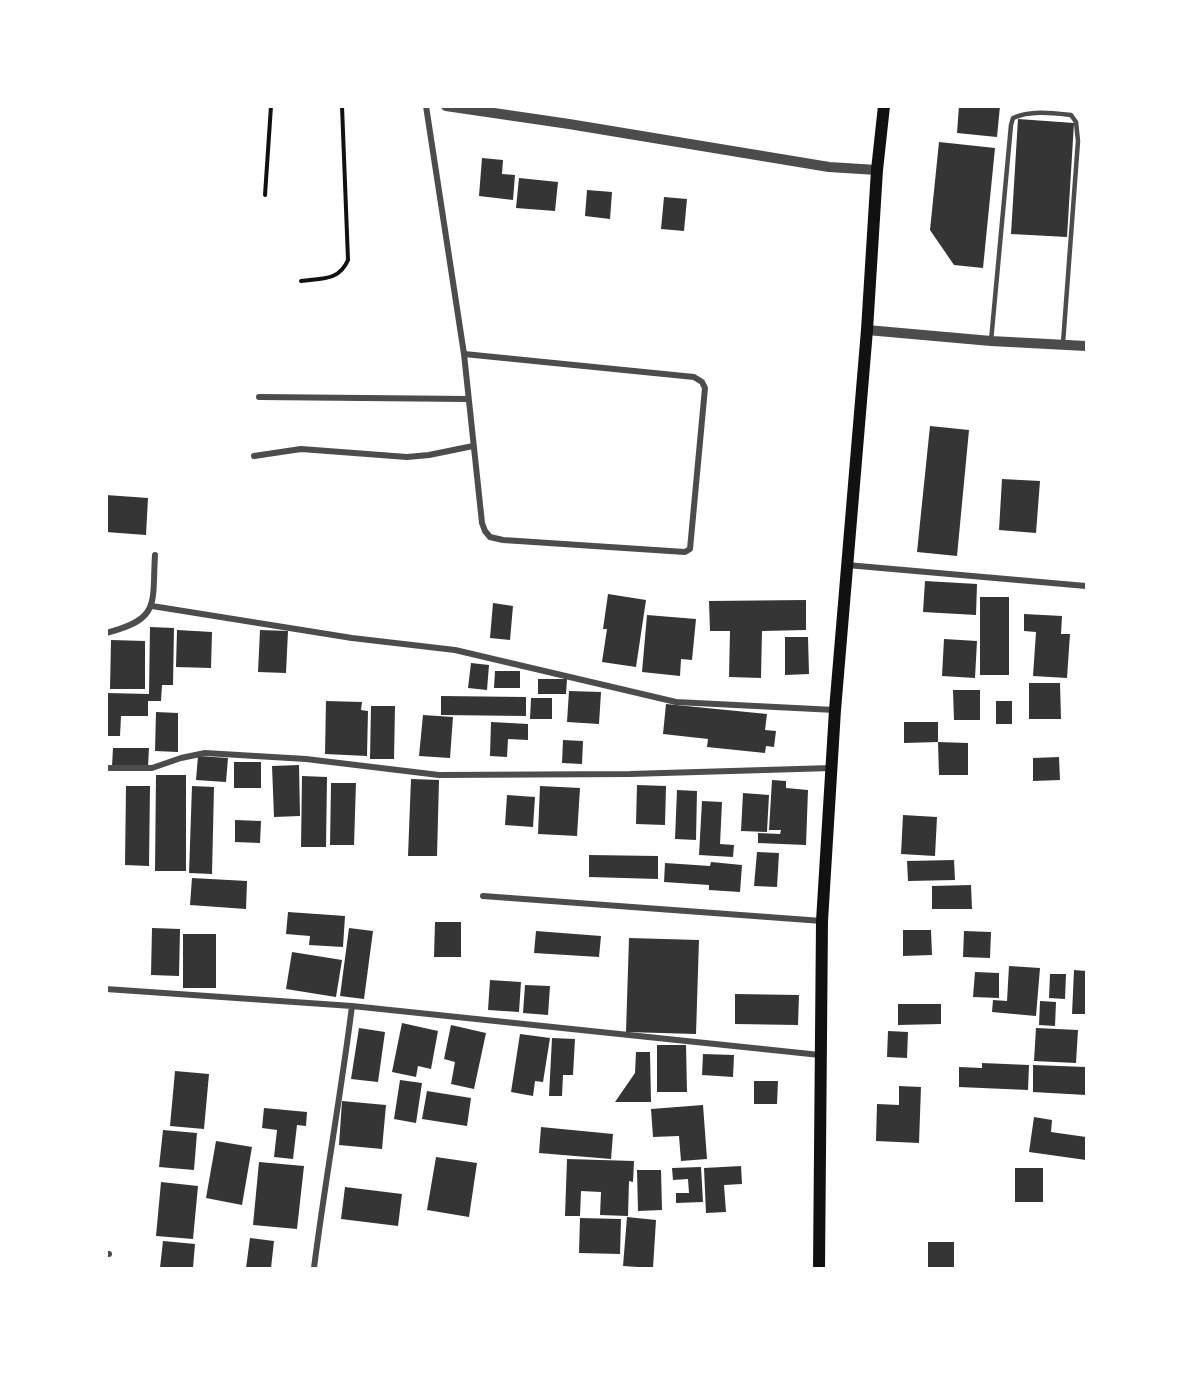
<!DOCTYPE html>
<html>
<head>
<meta charset="utf-8">
<style>
  body { margin:0 }
  #map { position:relative; width:1193px; height:1375px; overflow:hidden; background:#fff; font-family:"Archivo Narrow",sans-serif }
  canvas { display:block }
  .frame { position:absolute; inset:0; border:108px solid #fff; pointer-events:none }
</style>
</head>
<body>
<div id="map">
<canvas width="1193" height="1375"></canvas>
<div class="frame"></div>
</div>
<script>
const c = document.querySelector('canvas').getContext('2d');
c.lineJoin = 'round';
function fillPath(path, color) {
  c.fillStyle = color;
  c.fill(path, 'evenodd');
}
function trace(path, color, width, dash) {
  c.strokeStyle = color;
  c.lineWidth = width;
  c.lineCap = dash ? 'butt' : 'round';
  c.setLineDash(dash || []);
  c.stroke(path);
}
fillPath(new Path2D(`
  M959 106H1000L997 137 957 133Z
  M1018 119 1074 123 1067 237 1011 234Z
  M939 142 995 148 983 268 954 265 930 230Z
  M482 158 503 160 502 174 515 175 513 200 479 196Z
  M519 178 558 182 555 211 516 208Z
  M587 190 612 192 610 219 585 216Z
  M664 197 687 199 684 231 661 229Z
  M930 426 969 430 957 556 917 552Z
  M1002 479 1040 481 1036 533 999 530Z
  M106 495 148 498 146 535 106 532Z
  M925 581 977 584 976 615 923 612Z
  M608 594 646 600 636 667 602 662 607 629H603Z
  M980 597H1009V675H980Z
  M806 600V630L762 631 761 678 729 677 730 631H710L709 601Z
  M493 603 513 606 510 640 490 638Z
  M1024 614 1062 616 1061 634H1070L1067 678 1033 676 1036 632 1024 631Z
  M647 615 696 619 692 660 681 659 680 676 642 672Z
  M150 627 174 628 173 685H162L161 701H148V716H121L120 736H106V693L149 694Z
  M177 630 212 632 211 668 176 667Z
  M260 630 288 631 286 673 258 672Z
  M785 637H808L809 674 785 675Z
  M944 639 977 641 975 678 942 676Z
  M111 640 145 641V689H110Z
  M471 663 489 665 487 690 468 688Z
  M495 671H520V688H494Z
  M538 679H567L566 694H538Z
  M1029 683H1060L1061 719H1029Z
  M953 690H980V720H954Z
  M569 691 601 692 599 724 567 722Z
  M441 696 526 697V716L441 715Z
  M531 698H552V719H530Z
  M326 701 362 702 361 710 368 711 367 756 325 754Z
  M996 701H1012V724H996Z
  M666 704 767 714 765 730 776 731 774 747 766 746 765 753 707 747 708 739 663 734Z
  M371 706H395L394 759H370Z
  M156 712 178 713V752L155 751Z
  M423 715 453 717 450 758 419 756Z
  M491 722 528 724V740L508 739 507 757 490 756Z
  M904 722H938V742L904 743Z
  M563 740 583 741 582 764 562 763Z
  M938 742 968 743V775H939Z
  M113 748H149L148 767 112 766Z
  M198 756 228 758 226 782 196 780Z
  M1059 757 1060 780 1033 781V758Z
  M234 762H261V788H234Z
  M299 765 300 816 274 817 272 766Z
  M156 775H186V871H155Z
  M302 776 327 777 326 847H301Z
  M411 779 439 780 437 856H408Z
  M772 780 786 781V788L808 790 806 845 758 843V833L780 834 781 830H769Z
  M331 783H356L354 845H330Z
  M637 785 666 786 665 825 636 824Z
  M126 786H150L149 866 125 865Z
  M192 786 214 787 212 874 189 873Z
  M540 786 580 788 577 836 538 834Z
  M677 790 697 791 696 840 675 839Z
  M743 793 769 795 767 832 741 831Z
  M507 795 535 797 533 827 505 825Z
  M702 801 722 802 720 844 734 845 733 857 699 855Z
  M903 815 937 817 935 856 901 854Z
  M235 820 261 821 260 843 235 842Z
  M757 852 779 853 777 887 754 886Z
  M589 855 658 856V879L589 877Z
  M954 860 955 880 908 881 907 861Z
  M711 862 742 865 740 892 709 890V885L664 882 665 863 710 866Z
  M192 878 247 881 246 909 190 905Z
  M971 885 972 909H932V886Z
  M288 912 345 916 343 947 309 945 310 936 286 934Z
  M435 922H461V957H434Z
  M152 928 180 929 179 976 151 975Z
  M349 928 373 931 364 999 340 996Z
  M903 930H931L932 955 903 956Z
  M536 931 601 936 599 957 534 953Z
  M964 931 991 932 990 958 963 957Z
  M183 934H216V988H183Z
  M629 938 699 940 696 1034 626 1032Z
  M292 952 342 960 336 997 286 989Z
  M1009 966 1040 968 1036 1016 992 1012 993 1000 1007 1001Z
  M1074 970 1086 971V1014H1072Z
  M975 972 999 973V998L973 997Z
  M1050 974H1066L1065 999 1049 998Z
  M490 980 521 982 519 1012 488 1010Z
  M525 985 550 986 548 1015 523 1013Z
  M735 994 799 995 798 1025 735 1024Z
  M1040 1001 1056 1002 1055 1026 1039 1025Z
  M898 1004H941V1024L898 1025Z
  M402 1023 438 1031 431 1069 418 1066 416 1077 392 1072Z
  M451 1025 486 1033 474 1089 451 1084 455 1062 444 1059Z
  M359 1028 385 1032 378 1082 351 1079Z
  M1036 1028 1078 1030 1076 1063 1034 1061Z
  M888 1031 908 1032 907 1058 887 1057Z
  M520 1034 550 1038 543 1082 535 1081 533 1096 511 1092Z
  M552 1038 575 1039 573 1075H563L562 1096H549Z
  M657 1045H686L687 1092H657Z
  M636 1052H650L651 1102H615L635 1073Z
  M703 1054 734 1055 733 1077 702 1075Z
  M982 1063 1029 1065 1028 1090 959 1087V1067L982 1068Z
  M1033 1065 1086 1067V1095L1033 1092Z
  M175 1071 209 1074 204 1129 170 1126Z
  M400 1080 422 1083 416 1123 394 1119Z
  M754 1081H778L777 1104H754Z
  M899 1086 921 1087 919 1143 876 1141 877 1104 899 1105Z
  M427 1091 471 1098 467 1126 422 1119Z
  M342 1101 386 1105 382 1149 339 1145Z
  M703 1105 707 1159 681 1161 679 1136 653 1137 651 1109Z
  M264 1108 307 1112 306 1126 297 1125 293 1159 274 1157 277 1130 262 1128Z
  M1034 1117 1052 1120 1051 1132 1086 1137V1160L1029 1152Z
  M541 1127 613 1134 611 1159 539 1153Z
  M163 1130 197 1133 194 1170 159 1167Z
  M216 1141 252 1147 242 1205 206 1198Z
  M436 1157 477 1163 469 1217 427 1210Z
  M567 1159 634 1161 633 1182 629 1181 628 1216 600 1215 601 1192 581 1191 580 1216H565Z
  M259 1162 304 1166 297 1229 253 1225Z
  M741 1166 742 1184 724 1185 726 1212 706 1213 704 1168Z
  M701 1167 703 1202 676 1203V1193H689L688 1179 673 1180 672 1168Z
  M1015 1168H1043V1202H1015Z
  M637 1170H661L662 1210 638 1211Z
  M161 1182 198 1186 193 1239 156 1236Z
  M345 1187 402 1194 398 1226 341 1219Z
  M627 1217 656 1220 653 1268 623 1266Z
  M580 1218 621 1219 620 1254 579 1253Z
  M250 1238 274 1241 271 1268H246Z
  M163 1241 195 1244 193 1268H160Z
  M928 1242H954V1268H928Z`), '#353535');
trace(new Path2D(`
  M265 195 271 106
  M301 281C322 278 339 281 348 260L342 106`), '#111', 4);
trace(new Path2D(`
  M991 341 1011 125 1013 118C1030 110 1053 113 1071 115L1076 122 1078 141 1063 343`), '#4c4c4c', 4.5);
trace(new Path2D(`
  M426 106 464 354 482 523 485 531 490 537 503 540 685 552 690 549 705 388 702 382 694 377 464 354
  M259 397 468 399
  M254 456 301 449 407 457 429 455 473 446
  M847 565 1086 586
  M152 606 352 638 455 650 676 702 835 710
  M106 633C161 619 152 604 155 555
  M106 768H152L181 758 205 753 306 759 439 775 630 774 832 768
  M483 896 822 921
  M106 989 352 1006 820 1055
  M106 1254H109
  M314 1268C325 1181 341 1094 352 1006`), '#4c4c4c', 6);
trace(new Path2D(`
  M446 106 569 124 829 167 877 170
  M867 330 991 341 1086 346`), '#4c4c4c', 10);
trace(new Path2D(`
  M819 1268 822 921 835 710 867 330 877 170 884 106`), '#111', 12);
</script>
</body>
</html>
